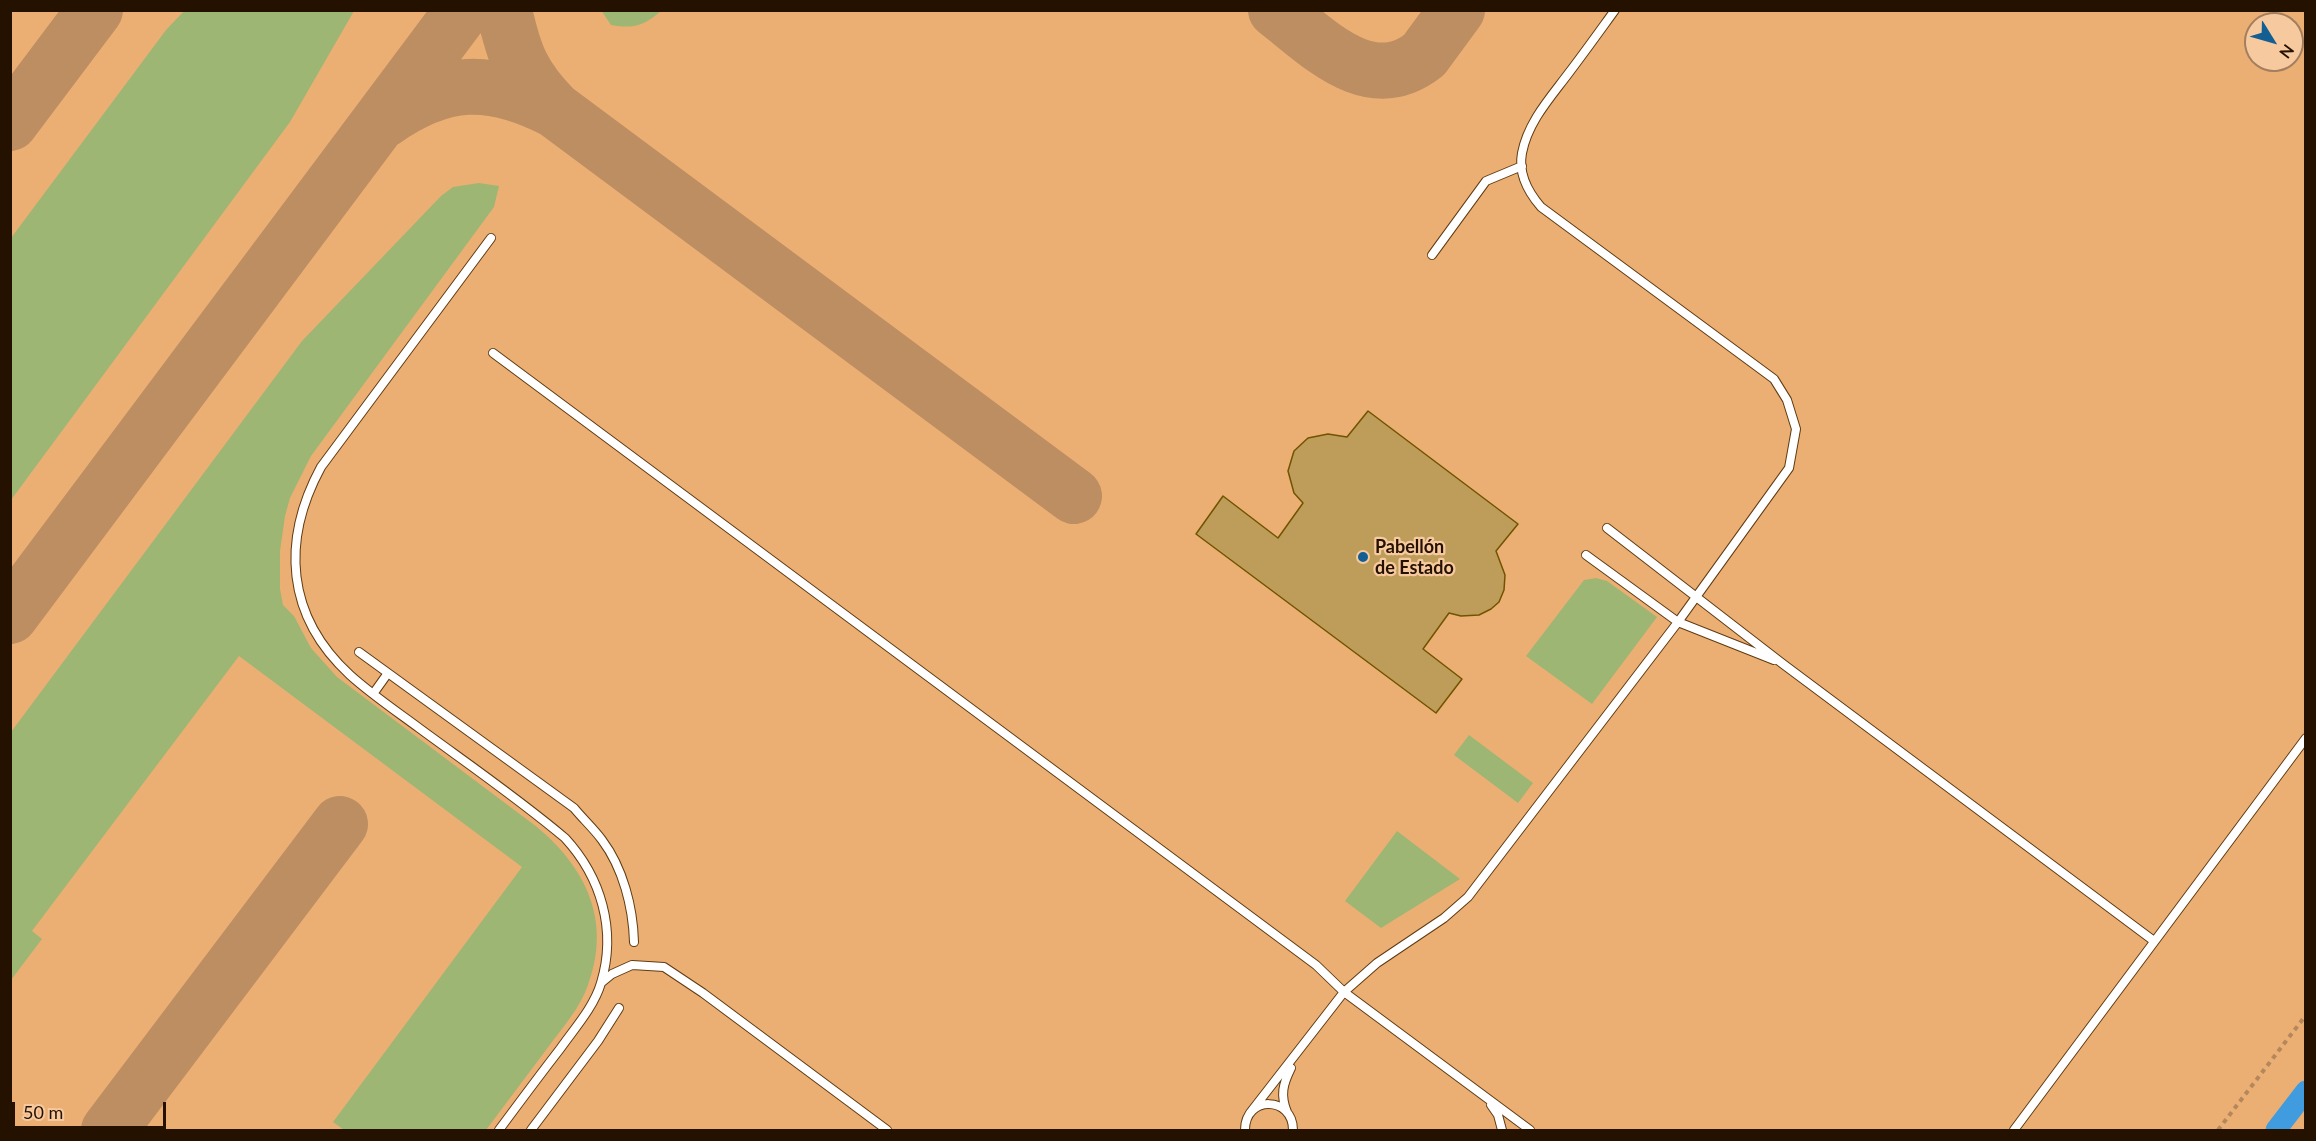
<!DOCTYPE html>
<html>
<head>
<meta charset="utf-8">
<style>
  body { margin:0 }
  #map { position:relative; width:2316px; height:1141px; overflow:hidden; background:#f2ba84; font-family:Lato,sans-serif }
  canvas { display:block }
  .frame { position:absolute; inset:0; border:12px solid #251100; pointer-events:none }
  .north { position:absolute; left:2244px; top:12px; width:60px; height:60px; box-sizing:border-box; background:#f7c99f; border:2px solid #a37f5f; border-radius:50%; rotate:127deg; font-size:16px; font-weight:700; line-height:24px; text-align:center; color:#251100 }
  .north::after { content:''; display:block; margin:auto; width:21px; height:27px; background:#135e92; clip-path:polygon(50% 0,100% 100%,50% 72%,0 100%) }
  .scale { position:absolute; left:12px; top:1102px; width:154px; height:27px; box-sizing:border-box; border:3px solid #251100; border-top:0; padding-left:8px; font-size:18px; line-height:21px; white-space:nowrap; color:#251100; -webkit-text-stroke:4px #f7c99f; paint-order:stroke }
</style>
</head>
<body>
<div id="map">
<canvas width="2316" height="1141"></canvas>
<div class="frame"></div>
<div class="north">N</div>
<div class="scale">50 m</div>
</div>
<script>
const c = document.querySelector('canvas').getContext('2d');
c.lineJoin = 'round';
function fillPath(path, color) {
  c.fillStyle = color;
  c.fill(path, 'evenodd');
}
function trace(path, color, width, dash) {
  c.strokeStyle = color;
  c.lineWidth = width;
  c.lineCap = dash ? 'butt' : 'round';
  c.setLineDash(dash || []);
  c.stroke(path);
}
function write(font, color, halo, rows, align = 'center') {
  c.font = font + ' Lato,sans-serif';
  c.lineWidth = 4.5;
  c.setLineDash([]);
  c.textBaseline = 'middle';
  c.strokeStyle = halo;
  c.fillStyle = color;
  for (const [text, x, y, turn = 0] of rows) {
    c.save();
    c.translate(x, y);
    c.rotate((+turn || 0) * Math.PI / 180);
    c.textAlign = isNaN(turn) ? turn : align;
    if (halo) c.strokeText(text, 0, 0);
    c.fillText(text, 0, 0);
    c.restore();
  }
}
fillPath(new Path2D(`
  M10 11H2305V1130H11ZM2256 24H2292V60H2256Z`), '#ecaf73');
fillPath(new Path2D(`
  M185 10 354 11 290 122 11 500V238L166 30Z
  M601 10H661V11C644 26 633 29 611 25Z
  M479 183 499 186 494 207 311 456 290 498 285 516 280 551V589L283 605 294 616 311 648 337 677 537 827C586 868 612 921 588 985 580 1008 563 1027 549 1046 528 1074 507 1102 486 1130H344L333 1122 522 867 239 656 32 931 42 939 11 980V732L302 341 441 196 453 187Z
  M1596 578 1607 581 1657 617 1592 704 1526 656 1584 580Z
  M1469 735 1533 783 1518 803 1454 755Z
  M1397 831 1460 879 1381 928 1345 901Z`), '#9eb673');
trace(new Path2D(`
  M2276 1130 2306 1091`), '#419bdf', 21);
trace(new Path2D(`
  M504 10C514 55 522 77 555 110L1074 496
  M1276 10C1318 42 1369 98 1424 55L1457 10
  M384 120C444 78 490 77 555 110
  M10 123 95 10
  M10 616 463 10
  M109 1130 340 824`), '#bc8e61', 56);
const building = new Path2D(`
  M1368 411 1518 524 1496 551 1505 575 1504 590 1499 602 1491 609 1479 615 1461 616 1449 613 1423 649 1462 679 1436 713 1196 534 1223 496 1278 538 1303 503 1294 493 1288 471 1294 451 1308 438 1328 434 1347 437Z`);
fillPath(building, '#bd9d59');
trace(building, '#715300', 1.5);
const service = new Path2D(`
  M491 238 321 467C281 541 286 616 350 675 371 694 396 711 419 728 468 764 519 799 565 838 601 877 617 930 601 983 594 1007 574 1029 560 1049 539 1076 519 1103 499 1130
  M1432 255 1486 181 1522 166
  M493 353 1316 965 1344 992 1530 1130
  M1607 528 1783 664 2154 941
  M1586 555 1678 622 1774 660
  M359 652 574 808C583 819 594 829 602 840 623 868 633 907 634 942
  M373 694 388 673
  M601 983 612 974 632 965 664 967 703 993 887 1130
  M1491 1105 1498 1115 1502 1130
  M1287 1112C1280 1095 1283 1084 1291 1068
  M1250 1113 1344 992 1377 963 1444 918 1468 897 1678 622 1789 468 1796 429 1787 400 1774 379 1541 207C1528 192 1518 174 1522 153 1528 122 1550 98 1568 74 1584 53 1599 32 1615 10
  M531 1130 598 1041 619 1008
  M1245 1130C1245 1095 1293 1096 1293 1130
  M2014 1130 2306 738`);
trace(service, '#603b11', 10);
trace(new Path2D(`
  M2218 1130 2306 1015`), '#b4875c', 4, [4.5, 4.5]);
trace(service, '#fff', 8);
for (const [x, y, r, color] of [
  [1363,557,6,"#135e92"]
]) {
  const dot = new Path2D();
  dot.arc(x, y, r, 0, 2 * Math.PI);
  c.fillStyle = color;
  c.fill(dot);
  trace(dot, '#f7c99f', 2);
}
write('bold 18px', '#251100', '#f7c99f', [
  ["Pabellón",1375,547],
  ["de Estado",1375,568]
], 'left');
</script>
</body>
</html>
